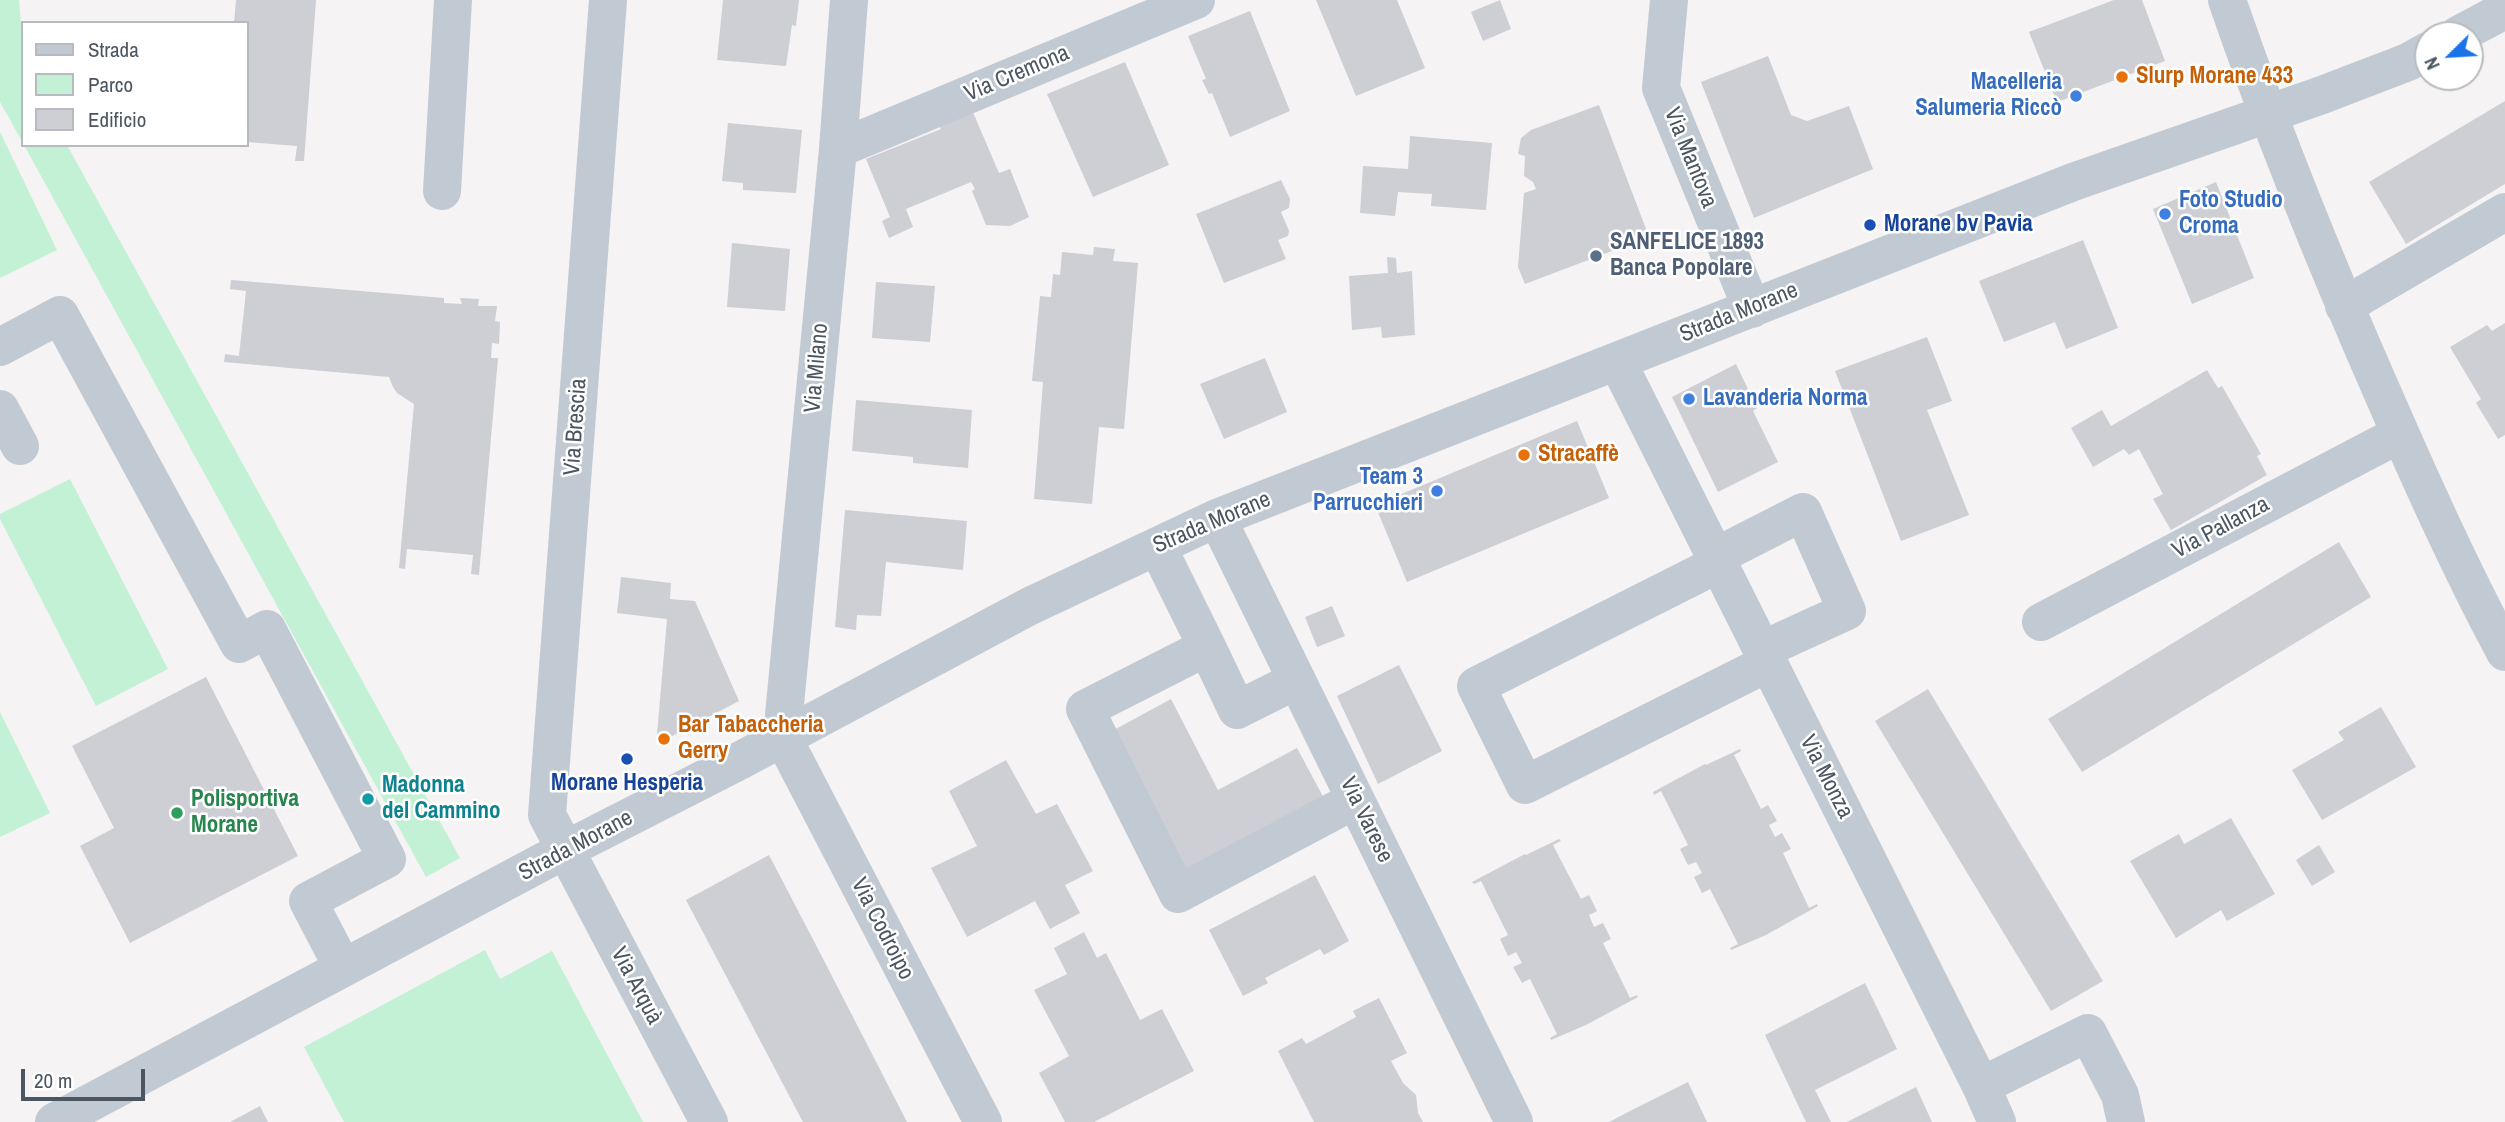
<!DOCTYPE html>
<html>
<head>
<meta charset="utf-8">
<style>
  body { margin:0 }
  #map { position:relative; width:2505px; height:1122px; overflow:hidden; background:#f5f3f3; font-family:"Archivo Narrow",sans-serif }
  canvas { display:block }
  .legend { position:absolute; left:21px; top:21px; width:228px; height:126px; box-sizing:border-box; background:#fff; border:2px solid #b7bbc0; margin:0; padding:9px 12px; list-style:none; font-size:21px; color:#4a5661 }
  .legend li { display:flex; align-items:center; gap:14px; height:35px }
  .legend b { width:35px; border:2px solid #b7bbc0 }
  .north { position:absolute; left:2414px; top:21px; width:70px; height:70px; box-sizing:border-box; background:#fff; border:2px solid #b7bbc0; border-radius:50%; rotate:246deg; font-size:19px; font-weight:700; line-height:28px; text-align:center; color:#4a5661 }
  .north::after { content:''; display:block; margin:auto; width:24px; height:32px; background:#1a73e8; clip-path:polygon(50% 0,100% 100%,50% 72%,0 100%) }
  .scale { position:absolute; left:21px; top:1069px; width:124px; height:32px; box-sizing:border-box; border:4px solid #4a5661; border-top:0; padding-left:9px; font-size:21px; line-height:24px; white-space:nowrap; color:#4a5661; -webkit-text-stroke:5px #fff; paint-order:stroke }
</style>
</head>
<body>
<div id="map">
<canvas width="2505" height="1122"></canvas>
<ul class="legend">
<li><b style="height:9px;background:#c1cad2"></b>Strada</li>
<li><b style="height:19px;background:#c3f1d5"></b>Parco</li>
<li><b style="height:19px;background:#cdcfd5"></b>Edificio</li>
</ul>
<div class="north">N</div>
<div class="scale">20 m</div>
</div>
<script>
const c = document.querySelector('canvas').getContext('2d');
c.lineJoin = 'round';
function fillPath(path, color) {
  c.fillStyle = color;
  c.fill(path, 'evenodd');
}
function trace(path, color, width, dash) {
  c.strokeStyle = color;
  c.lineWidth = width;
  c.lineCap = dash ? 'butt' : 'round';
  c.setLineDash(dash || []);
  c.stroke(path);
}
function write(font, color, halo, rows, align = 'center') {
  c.font = font + ' "Archivo Narrow",sans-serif';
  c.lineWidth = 5;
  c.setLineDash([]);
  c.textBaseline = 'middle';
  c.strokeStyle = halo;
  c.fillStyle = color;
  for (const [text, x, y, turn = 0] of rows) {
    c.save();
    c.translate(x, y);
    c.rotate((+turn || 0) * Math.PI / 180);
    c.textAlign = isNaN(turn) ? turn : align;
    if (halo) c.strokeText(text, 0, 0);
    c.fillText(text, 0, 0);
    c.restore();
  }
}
fillPath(new Path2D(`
  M0 0H19L23 49V143L0 102Z
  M0 132 57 250 0 278Z
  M24 145H67L460 858 426 877Z
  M70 479 168 669 96 706 0 519V514Z
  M0 712 50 813 0 837Z
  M485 950 500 979 552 951 643 1122H344L304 1047Z`), '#c3f1d5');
fillPath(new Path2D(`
  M236 0H316L304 161H295L297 146 247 142V23H234Z
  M723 0H799L796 26 792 25 786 66 717 60Z
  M1316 0H1397L1425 68 1356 96Z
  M1500 0 1511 29 1483 41 1471 12Z
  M2114 0H2142L2165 61 2057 102 2029 32Z
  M1250 11 1290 111 1230 137 1212 93 1209 94 1202 80 1206 79 1188 36Z
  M1768 56 1791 115 1807 121 1849 106 1873 169 1754 218 1701 82Z
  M1125 62 1169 165 1093 197 1047 94Z
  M2505 101V184L2406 244 2369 182Z
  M1599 105 1649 237 1525 284 1518 267 1524 193 1536 189 1533 182 1524 176 1525 156 1518 154 1521 138 1531 130Z
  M972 110 999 173 1010 169 1029 217 1010 226 986 225 972 191 975 189 971 182 906 209 913 227 889 238 882 221 890 217 866 159 941 129 938 123Z
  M728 123 802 130 796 193 743 190V183L722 181Z
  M1410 136 1492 143 1486 210 1431 206 1432 194 1398 192 1395 216 1360 213 1363 166 1408 169Z
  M1281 180 1290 199 1289 208 1281 212 1289 231 1288 236 1278 240 1286 259 1224 283 1196 214Z
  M2216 182 2254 278 2192 304 2153 209Z
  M2083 240 2118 328 2066 349 2055 322 2004 342 1979 281Z
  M732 243 790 249 785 311 727 307Z
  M1094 247 1115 249 1113 261 1138 263 1124 429 1099 427 1092 504 1034 499 1043 382 1032 381 1040 296 1051 297 1053 274 1060 275 1062 252 1093 255Z
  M1387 257 1396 258 1397 273 1412 271 1415 335 1382 338 1381 327 1352 330 1349 276 1388 273Z
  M231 280 444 298V303L462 304 460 298 479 299 478 306H497L495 321 500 322 499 344 492 343 491 358H498L479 575 471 574 473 555 407 549 405 569 399 568 414 404 397 393 393 387 389 377 224 362 225 354 239 356 246 291 230 289Z
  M876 282 935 286 930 342 872 338Z
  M2505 323V435L2498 439 2476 403 2481 399 2450 347 2487 325 2492 331Z
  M1927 337 1952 401 1927 410 1969 515 1901 541 1835 371Z
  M1265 358 1287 412 1224 439 1200 384Z
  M1736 364 1757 408 1753 411 1778 462 1718 492 1672 397Z
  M2207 370 2218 388 2222 386 2261 454 2257 456 2267 475 2171 530 2153 499 2163 494 2139 449 2129 455 2124 449 2093 467 2071 428 2102 410 2111 426Z
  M856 400 972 410 968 468 913 463V457L852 451Z
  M1577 421 1609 498 1407 582 1375 505Z
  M845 510 967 521 963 570 886 562 881 616 857 615 856 630 835 627Z
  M2339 542 2371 597 2082 772 2048 719Z
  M621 577 671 583 670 599 695 601 739 701 661 742 657 734 667 619 617 613Z
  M1332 606 1345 636 1317 647 1305 617Z
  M1399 665 1442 751 1378 784 1337 696Z
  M206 677 298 856 130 943 80 846 114 828 72 746Z
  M1928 689 2103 981 2051 1011 1875 721Z
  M1171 699 1218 790 1297 748 1326 802 1177 879 1101 737Z
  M2381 707 2416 767 2322 820 2292 770 2344 740 2338 732Z
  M1740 749 1741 751 1734 755 1761 809 1768 805 1777 821 1769 825 1775 837 1782 833 1791 849 1783 853 1809 908 1817 904 1818 906 1766 935 1731 950 1730 948 1738 944 1710 889 1702 893 1694 877 1702 873 1696 862 1688 865 1680 849 1688 845 1661 791 1654 795 1653 792 1705 764 1706 765Z
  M1006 760 1036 814 1057 804 1093 871 1065 885 1080 913 1050 929 1035 901 967 937 931 868 977 846 949 791Z
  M2231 818 2275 894 2227 921 2221 910 2176 938 2130 861 2179 834 2184 844Z
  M1559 839 1561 841 1553 845 1581 899 1589 895 1597 911 1589 915 1594 927 1603 923 1611 939 1603 943 1630 998 1637 995 1638 997 1586 1025 1551 1040 1550 1038 1557 1034 1530 979 1522 983 1513 967 1522 963 1516 952 1508 956 1500 939 1508 935 1481 881 1474 884 1472 882 1525 854 1526 855Z
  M2319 845 2335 872 2312 886 2296 860Z
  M769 855 818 949 907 1122H803L686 900Z
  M1315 875 1349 941 1324 955 1320 949 1265 978 1268 983 1243 996 1209 930Z
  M1084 932 1097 958 1106 953 1140 1020 1162 1009 1194 1071 1094 1122H1065L1039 1073 1069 1056 1034 990 1067 974 1054 948Z
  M1865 983 1897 1049 1815 1090 1831 1122H1806L1765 1035Z
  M1379 998 1407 1053 1391 1061 1403 1083 1416 1095 1418 1113 1423 1122H1314L1278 1051 1302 1038 1306 1044 1356 1017 1353 1011Z
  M1688 1082 1707 1122H1609L1630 1111Z
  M1916 1087 1932 1122H1847Z
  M260 1106 268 1122H230Z`), '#cdcfd5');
trace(new Path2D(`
  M608 0 547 815 709 1122
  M849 0 838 149 782 736 983 1122
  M1669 0 1661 88 1752 309
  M2227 0C2273 134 2326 264 2383 394 2421 481 2460 568 2505 652
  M2458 35 2505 10
  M838 149 1196 0
  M442 191 453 0
  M2344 306 2505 212
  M0 347 60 315 239 644 267 629 387 859 308 901 343 968
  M1617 361 1981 1086 2088 1033 2120 1095 2126 1122
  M0 409 20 446
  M1217 518 1514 1122
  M1157 546 1207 647 1085 709 1178 894 1355 800
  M1715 557 1803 512 1847 611 1762 650
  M1718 564 1476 686 1525 785 1768 663
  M2041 622 2400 434
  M1207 647 1237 710 1297 680
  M1981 1086 1997 1122
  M54 1122 565 850 741 760 1030 606 1217 518 2073 182 2322 95 2408 62 2428 51`), '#c1cad2', 38);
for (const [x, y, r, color] of [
  [2122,77,7,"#e8710a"],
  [2076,96,7,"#3f7fe0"],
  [2165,214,7,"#3f7fe0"],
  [1870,225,7,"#1a4fb4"],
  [1596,256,7,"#5c6f8a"],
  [1689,399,7,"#3f7fe0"],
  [1524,455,7,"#e8710a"],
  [1437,491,7,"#3f7fe0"],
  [664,739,7,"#e8710a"],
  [627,759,7,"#1a4fb4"],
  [368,799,7,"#0f9aa8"],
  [177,813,7,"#2e9e5b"]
]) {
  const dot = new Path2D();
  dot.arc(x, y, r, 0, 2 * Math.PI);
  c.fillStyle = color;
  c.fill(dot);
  trace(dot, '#fff', 2.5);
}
write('23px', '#4a5661', '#fff', [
  ["Via Cremona",1017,74,-23],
  ["Via Mantova",1690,158,68],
  ["Strada Morane",1739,313,-22],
  ["Via Milano",817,368,-85],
  ["Via Brescia",576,427,-86],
  ["Strada Morane",1212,523,-23],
  ["Via Pallanza",2221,528,-28],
  ["Via Monza",1826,777,63],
  ["Via Varese",1366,820,64],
  ["Strada Morane",576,846,-28],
  ["Via Codroipo",882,929,63],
  ["Via Arquà",636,986,62]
]);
write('bold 23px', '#c56008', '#fff', [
  ["Slurp Morane 433",2136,77],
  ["Stracaffè",1538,455],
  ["Bar Tabaccheria",678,726],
  ["Gerry",678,752]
], 'left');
write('bold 23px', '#366cbe', '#fff', [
  ["Macelleria",2062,83],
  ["Salumeria Riccò",2062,109],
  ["Foto Studio",2179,201,"left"],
  ["Croma",2179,227,"left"],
  ["Lavanderia Norma",1703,399,"left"],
  ["Team 3",1423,478],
  ["Parrucchieri",1423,504]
], 'right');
write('bold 23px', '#164399', '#fff', [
  ["Morane bv Pavia",1884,225],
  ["Morane Hesperia",627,784,"center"]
], 'left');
write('bold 23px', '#4e5e75', '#fff', [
  ["SANFELICE 1893",1610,243],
  ["Banca Popolare",1610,269]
], 'left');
write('bold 23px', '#0d838f', '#fff', [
  ["Madonna",382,786],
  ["del Cammino",382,812]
], 'left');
write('bold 23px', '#27864d', '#fff', [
  ["Polisportiva",191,800],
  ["Morane",191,826]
], 'left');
</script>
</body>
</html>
